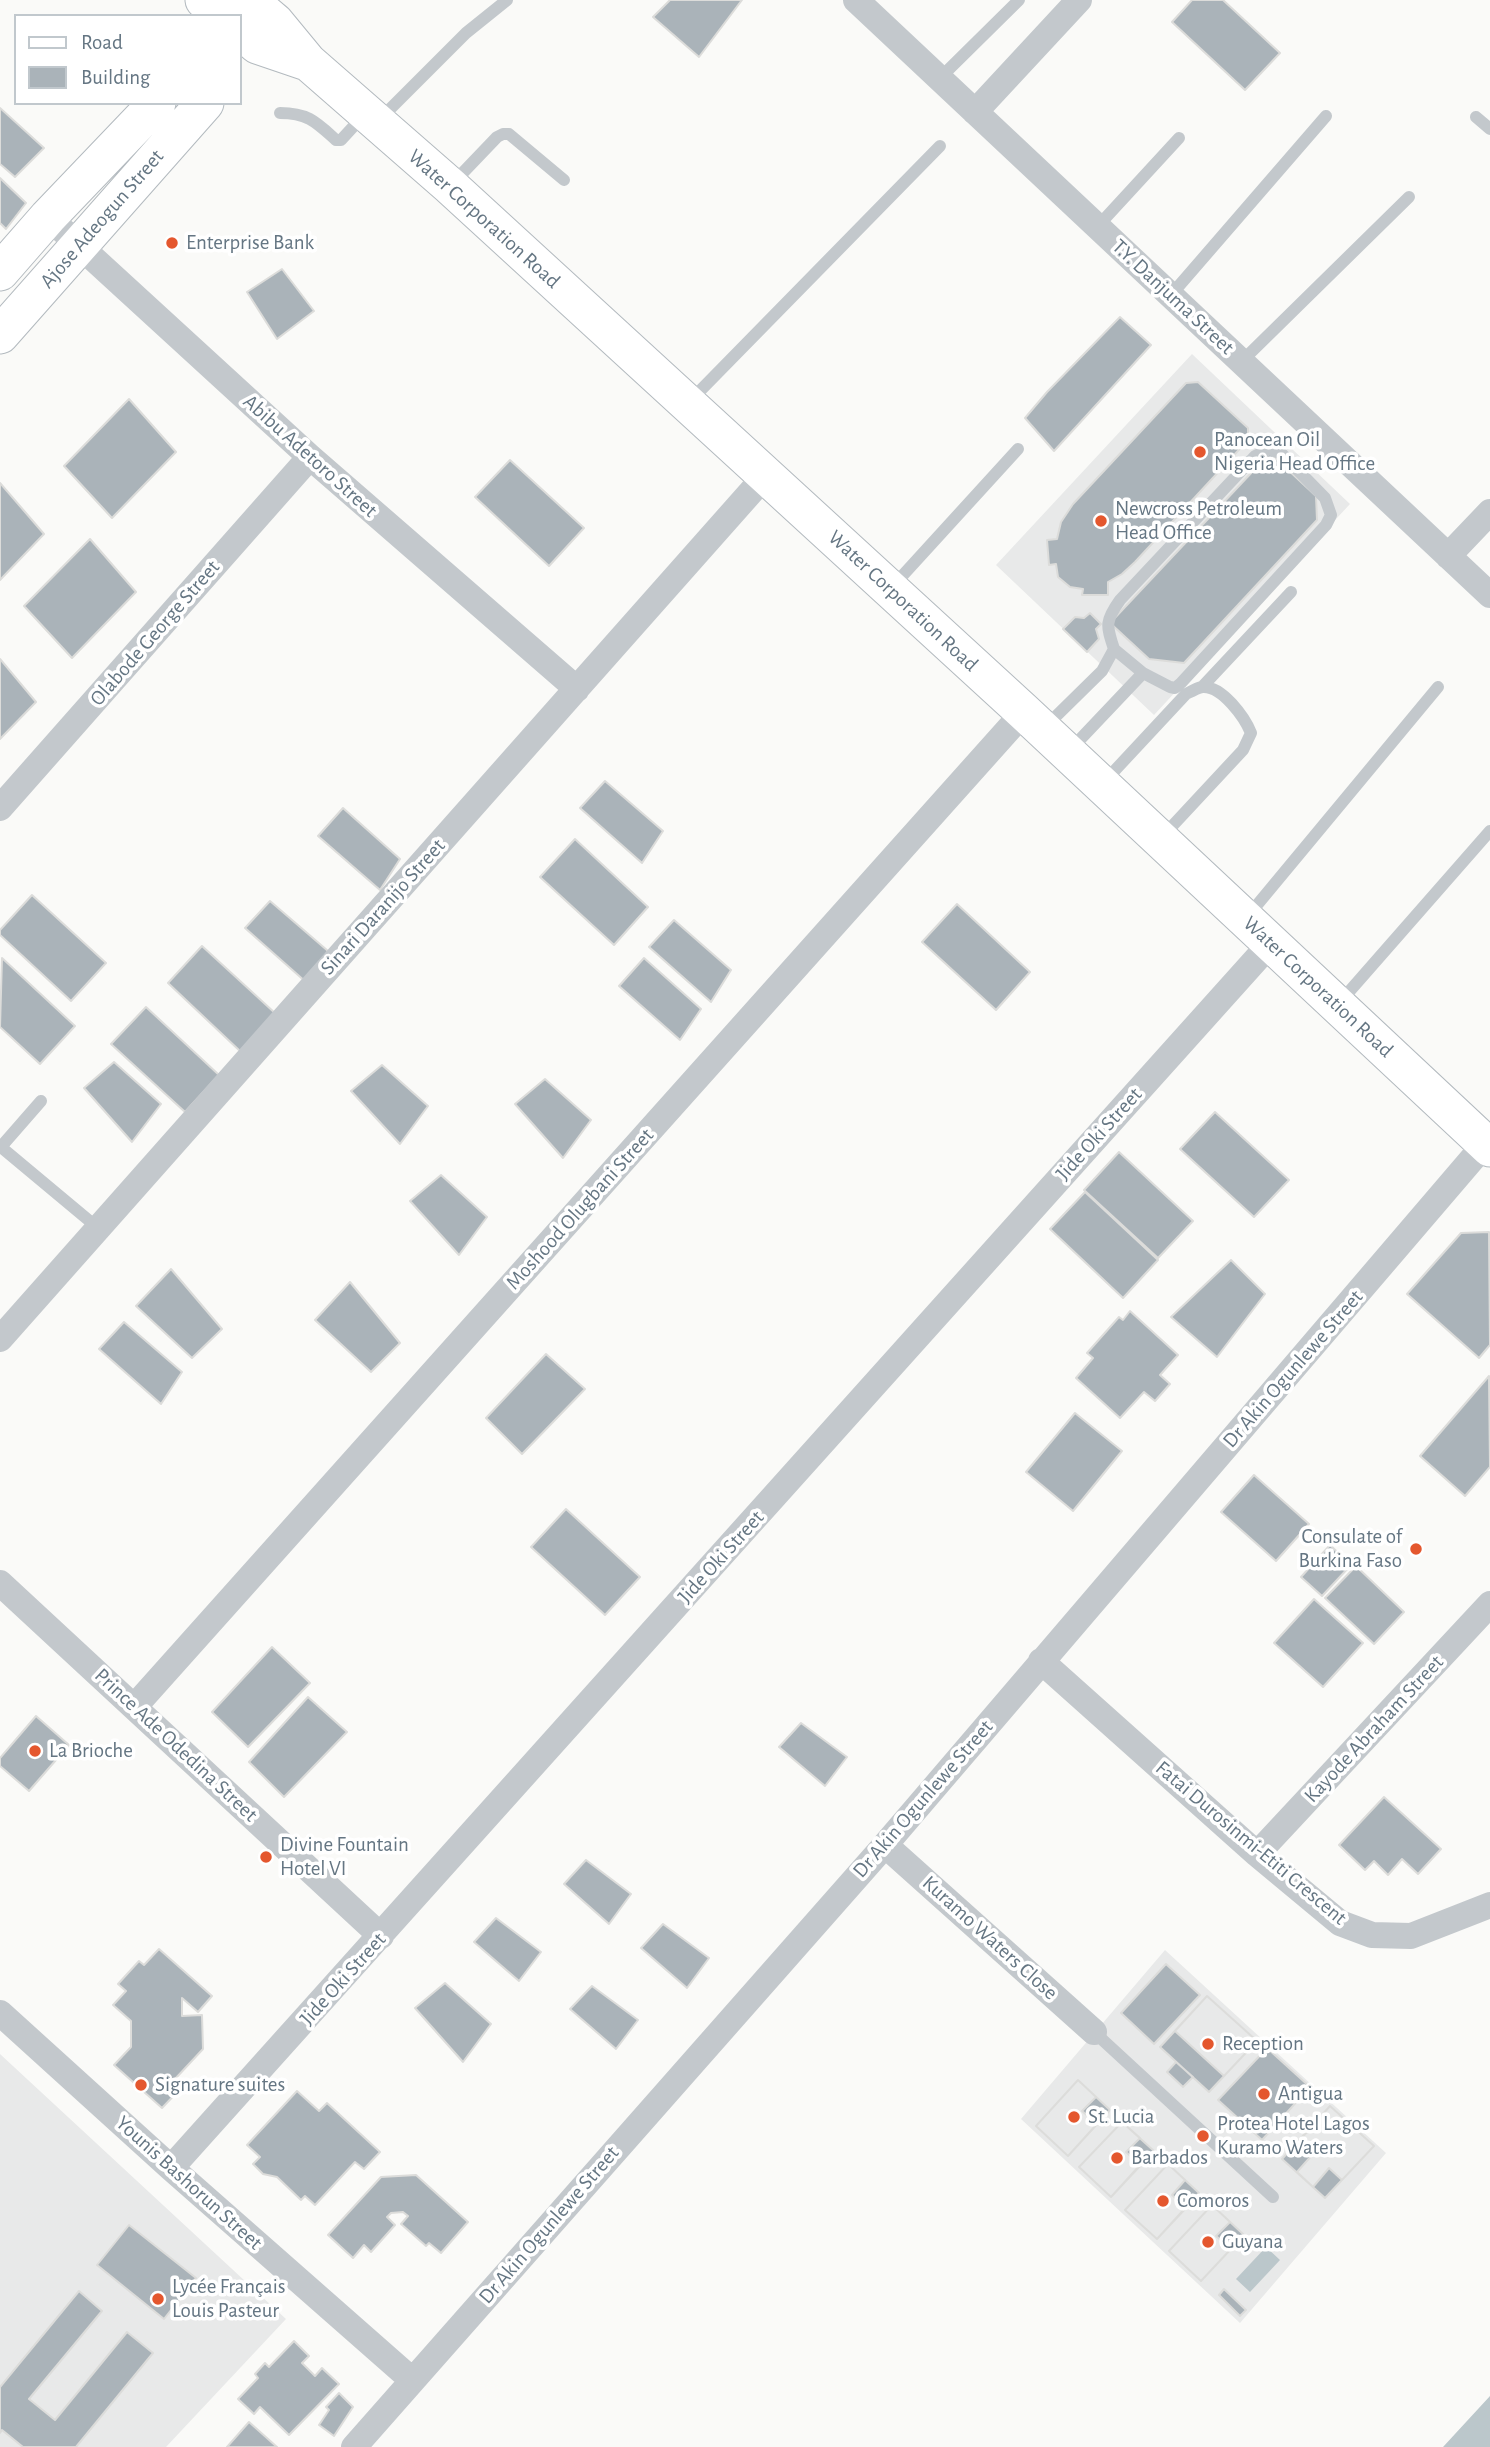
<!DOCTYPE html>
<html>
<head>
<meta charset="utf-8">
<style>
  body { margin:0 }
  #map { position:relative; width:1490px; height:2447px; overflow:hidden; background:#fafaf8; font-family:"Alegreya Sans",sans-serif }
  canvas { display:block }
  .legend { position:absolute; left:14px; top:14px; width:228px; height:91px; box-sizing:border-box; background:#fff; border:2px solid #c1c8cd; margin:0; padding:9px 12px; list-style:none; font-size:21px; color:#657683 }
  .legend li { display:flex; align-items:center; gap:14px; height:35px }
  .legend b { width:35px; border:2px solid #c1c8cd }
</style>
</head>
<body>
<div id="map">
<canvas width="1490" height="2447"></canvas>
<ul class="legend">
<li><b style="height:9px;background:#fff"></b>Road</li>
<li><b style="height:19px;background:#aab3b9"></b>Building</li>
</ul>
</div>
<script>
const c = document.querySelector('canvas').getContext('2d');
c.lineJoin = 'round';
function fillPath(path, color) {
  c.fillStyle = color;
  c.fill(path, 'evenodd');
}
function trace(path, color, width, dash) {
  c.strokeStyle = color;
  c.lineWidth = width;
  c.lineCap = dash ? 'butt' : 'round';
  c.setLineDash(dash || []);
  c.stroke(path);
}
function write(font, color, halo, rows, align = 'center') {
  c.font = font + ' "Alegreya Sans",sans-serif';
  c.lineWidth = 7;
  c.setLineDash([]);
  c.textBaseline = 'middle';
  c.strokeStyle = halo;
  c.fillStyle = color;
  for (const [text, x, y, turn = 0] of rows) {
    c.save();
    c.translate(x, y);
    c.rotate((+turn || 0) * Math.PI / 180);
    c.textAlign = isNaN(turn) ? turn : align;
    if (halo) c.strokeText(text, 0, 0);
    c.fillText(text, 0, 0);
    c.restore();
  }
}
fillPath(new Path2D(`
  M1192 354 1350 504 1154 715 996 565Z
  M1165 1950 1386 2153 1240 2323 1021 2119Z
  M0 2054 286 2319 166 2447H0Z`), '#e8e9e9');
fillPath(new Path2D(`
  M1266 2247 1280 2260 1250 2292 1236 2279Z
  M1490 2396V2447H1443Z`), '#bbc7cb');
const building = new Path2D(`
  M670 0H742L699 57 653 17Z
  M1192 0H1223L1280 53 1245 90 1172 22Z
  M0 108 44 148 15 177 0 164Z
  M0 178 26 203 6 229 0 223Z
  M282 269 314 311 277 339 247 292Z
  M1120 317 1151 345 1054 451 1025 418 1047 392Z
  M1198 382 1248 428V440L1135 562 1122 574 1108 582V595H1082L1083 589 1070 587 1058 577 1056 564 1049 565 1047 540 1057 539 1061 522 1073 504 1186 383Z
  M129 399 176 452 112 518 64 466Z
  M1270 453 1316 496 1317 520 1184 663 1149 659 1110 623Z
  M510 460 584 528 549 566 475 497Z
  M0 483 44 534 0 580Z
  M90 539 136 592 72 658 24 606Z
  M1090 613 1101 624 1096 629 1099 639 1087 652 1063 629 1075 617 1084 618Z
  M0 659 36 702 0 739Z
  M605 781 663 831 642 863 580 808Z
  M343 808 400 859 380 890 318 836Z
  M575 839 648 907 614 945 540 877Z
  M32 895 106 963 71 1001 0 935V930Z
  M270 901 328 951 307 983 245 928Z
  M957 904 1030 972 996 1010 922 942Z
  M674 920 731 970 711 1002 649 947Z
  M202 946 276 1014 241 1052 168 983Z
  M2 958 75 1026 40 1064 0 1027Z
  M644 958 701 1009 680 1040 619 986Z
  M146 1007 219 1075 185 1112 111 1044Z
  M114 1062 161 1104 132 1142 84 1088Z
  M382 1065 428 1106 400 1144 351 1091Z
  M545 1079 591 1120 563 1158 515 1104Z
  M1215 1112 1289 1180 1254 1217 1180 1149Z
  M1119 1152 1193 1221 1158 1258 1084 1190Z
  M441 1175 487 1217 459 1255 410 1201Z
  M1085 1192 1158 1260 1123 1298 1050 1229Z
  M1489 1232 1490 1345 1479 1358 1407 1294 1461 1233Z
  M1231 1260 1265 1294 1217 1357 1171 1317Z
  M171 1269 222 1329 192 1358 136 1306Z
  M350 1282 400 1343 371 1372 315 1320Z
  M1130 1311 1178 1355 1160 1375 1170 1384 1155 1401 1144 1392 1120 1418 1076 1378 1093 1358 1087 1353 1119 1317 1123 1320Z
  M124 1322 182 1372 161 1404 99 1349Z
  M546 1354 585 1389 522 1454 486 1418Z
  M1489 1376 1490 1467 1465 1496 1420 1456Z
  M1075 1413 1122 1451 1073 1511 1026 1472Z
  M1254 1475 1309 1524 1276 1561 1221 1512Z
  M566 1509 640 1577 605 1615 531 1547Z
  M1330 1545 1351 1565 1322 1596 1301 1577Z
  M1356 1566 1404 1612 1374 1644 1325 1598Z
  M1314 1599 1363 1643 1323 1687 1274 1643Z
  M272 1647 310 1683 248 1747 212 1712Z
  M308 1697 347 1732 284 1797 249 1762Z
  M36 1716 69 1745 29 1791 0 1766V1758Z
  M801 1723 847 1757 825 1786 779 1747Z
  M1384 1797 1441 1849 1418 1874 1402 1859 1388 1875 1374 1861 1365 1870 1339 1845Z
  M586 1860 631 1894 609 1924 564 1884Z
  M496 1918 541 1952 519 1981 474 1942Z
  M663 1924 709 1958 687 1988 641 1948Z
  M159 1949 212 1996 198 2012 182 1998V2016L202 2015 203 2049 175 2079 183 2086 162 2108 114 2065 131 2047V2021L113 2005 126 1991 118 1984 139 1961 144 1965Z
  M1166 1964 1200 1995 1154 2044 1121 2013Z
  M445 1983 491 2024 463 2062 415 2008Z
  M592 1986 638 2020 616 2049 570 2009Z
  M1207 1996 1257 2041 1209 2092 1160 2047Z
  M1207 1996 1257 2041 1224 2076 1175 2031Z
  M1267 2048 1310 2087 1262 2140 1218 2100Z
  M1176 2062 1193 2077 1183 2087 1167 2072Z
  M1078 2080 1110 2110 1068 2156 1036 2126Z
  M1078 2080 1096 2097 1082 2111 1097 2124 1068 2156 1036 2126Z
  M297 2091 319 2111 327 2103 380 2152 364 2169 355 2162 315 2205 305 2196 301 2200 277 2177 263 2174 253 2164 260 2157 247 2145Z
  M1330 2106 1374 2146 1325 2198 1282 2159Z
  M1330 2106 1374 2146 1342 2180 1329 2168 1313 2187 1297 2172 1313 2154 1299 2141Z
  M1122 2122 1154 2151 1111 2197 1079 2167Z
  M1122 2122 1140 2138 1126 2152 1140 2165 1111 2197 1079 2167Z
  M1168 2164 1199 2193 1157 2239 1125 2210Z
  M1168 2164 1185 2180 1172 2195 1186 2208 1157 2239 1125 2210Z
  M416 2175 468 2222 441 2253 429 2243 426 2246 401 2224 408 2216 403 2212 391 2213 387 2217 395 2225 371 2252 364 2245 353 2258 328 2235 381 2177Z
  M1212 2205 1244 2235 1201 2281 1169 2251Z
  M1212 2205 1230 2222 1216 2236 1231 2249 1201 2281 1169 2251Z
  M129 2225 196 2278 164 2319 97 2265Z
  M1224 2289 1246 2310 1240 2316 1219 2295Z
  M79 2291 102 2311 29 2399 55 2420 127 2332 153 2353 76 2447H23L2 2430 0 2433V2387Z
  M294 2341 309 2356 302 2363 315 2376 322 2368 339 2384 289 2435 260 2407 254 2414 238 2399 258 2378 255 2374 265 2363 269 2367Z
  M339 2393 353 2407 334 2436 319 2425 329 2410 326 2407Z
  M249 2422 277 2447H227Z`);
fillPath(building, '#aab3b9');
trace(building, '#dcdcda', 2);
const secondary = new Path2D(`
  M204 0 223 16
  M249 0 275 22 308 62 450 186 1024 712 1490 1148
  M240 30 257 45 307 62
  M0 272 48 217 157 103
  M0 335 205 103`);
trace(secondary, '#b3babf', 39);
trace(new Path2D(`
  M940 78 1019 0
  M280 113C308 113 316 122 336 140H341L364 115
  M1476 117 1490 129
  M380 119 466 33 507 0
  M453 183 497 137 503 134H509L564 180
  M1098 226 1179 138
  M1171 295 1326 116
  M1242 361 1409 197
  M690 401 940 146
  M893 586 1018 449
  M1114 649 1143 673
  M1202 687 1291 592
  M1044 728 1102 671 1114 649C1106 625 1105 621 1120 600L1255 456 1269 449 1282 454 1325 498 1331 515 1326 525 1181 683 1175 688 1170 687 1143 673 1070 750
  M1104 782 1186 694C1190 692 1197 688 1202 687 1222 685 1245 718 1251 733L1243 750 1162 837
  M1247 917 1438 687
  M1340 1002 1490 831
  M1 1147 98 1228
  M0 1148 41 1101
  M1094 2032 1273 2197`), '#c3c8cc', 12);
trace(new Path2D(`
  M856 0 1490 595
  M975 112 1079 0
  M48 217 310 457 577 689
  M1448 556 1490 512
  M0 808 310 457
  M0 1339 766 475
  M0 1583 381 1936
  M1041 1661 1257 1854 1340 1923 1372 1935 1411 1936 1490 1905
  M135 1706 1024 712
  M885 1845 1094 2032
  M1257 1854 1490 1604
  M0 2013 171 2168 412 2380
  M171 2168 1270 944
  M354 2447 885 1845 1485 1144`), '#c3c8cc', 26);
trace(secondary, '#fff', 37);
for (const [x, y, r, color] of [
  [172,243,7,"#e4572e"],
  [1200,452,7,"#e4572e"],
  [1101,521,7,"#e4572e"],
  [1416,1549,7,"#e4572e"],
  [35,1751,7,"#e4572e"],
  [266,1857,7,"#e4572e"],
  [1208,2044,7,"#e4572e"],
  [141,2085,7,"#e4572e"],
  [1264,2094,7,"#e4572e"],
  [1074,2117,7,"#e4572e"],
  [1203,2136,7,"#e4572e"],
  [1117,2158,7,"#e4572e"],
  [1163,2201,7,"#e4572e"],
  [1208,2242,7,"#e4572e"],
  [158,2299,7,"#e4572e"]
]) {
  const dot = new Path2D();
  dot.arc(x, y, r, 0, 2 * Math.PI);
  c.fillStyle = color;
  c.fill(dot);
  trace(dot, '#fff', 2.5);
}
write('21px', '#657683', '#fff', [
  ["Ajose Adeogun Street",102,219,-49],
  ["Water Corporation Road",484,219,42],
  ["T.Y. Danjuma Street",1173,297,43],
  ["Abibu Adetoro Street",310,456,42],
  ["Water Corporation Road",903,601,43],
  ["Olabode George Street",155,633,-49],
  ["Sinari Daranijo Street",383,907,-48],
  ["Water Corporation Road",1318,987,43],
  ["Jide Oki Street",1099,1134,-48],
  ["Moshood Olugbani Street",580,1209,-48],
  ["Dr Akin Ogunlewe Street",1293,1369,-49],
  ["Jide Oki Street",721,1557,-48],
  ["Kayode Abraham Street",1374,1729,-47],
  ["Prince Ade Odedina Street",176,1745,43],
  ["Dr Akin Ogunlewe Street",923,1799,-49],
  ["Fatai Durosinmi-Etiti Crescent",1251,1843,40],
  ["Kuramo Waters Close",990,1938,42],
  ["Jide Oki Street",343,1979,-48],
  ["Younis Bashorun Street",189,2183,42],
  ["Dr Akin Ogunlewe Street",549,2225,-49]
]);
write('21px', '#657683', '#fff', [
  ["Enterprise Bank",186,243],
  ["Panocean Oil",1214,440],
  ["Nigeria Head Office",1214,464],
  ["Newcross Petroleum",1115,509],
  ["Head Office",1115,533],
  ["Consulate of",1402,1537,"right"],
  ["Burkina Faso",1402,1561,"right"],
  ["La Brioche",49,1751],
  ["Divine Fountain",280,1845],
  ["Hotel VI",280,1869],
  ["Reception",1222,2044],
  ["Signature suites",155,2085],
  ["Antigua",1278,2094],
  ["St. Lucia",1088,2117],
  ["Protea Hotel Lagos",1217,2124],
  ["Kuramo Waters",1217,2148],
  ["Barbados",1131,2158],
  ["Comoros",1177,2201],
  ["Guyana",1222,2242],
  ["Lycée Français",172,2287],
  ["Louis Pasteur",172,2311]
], 'left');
</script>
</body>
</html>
